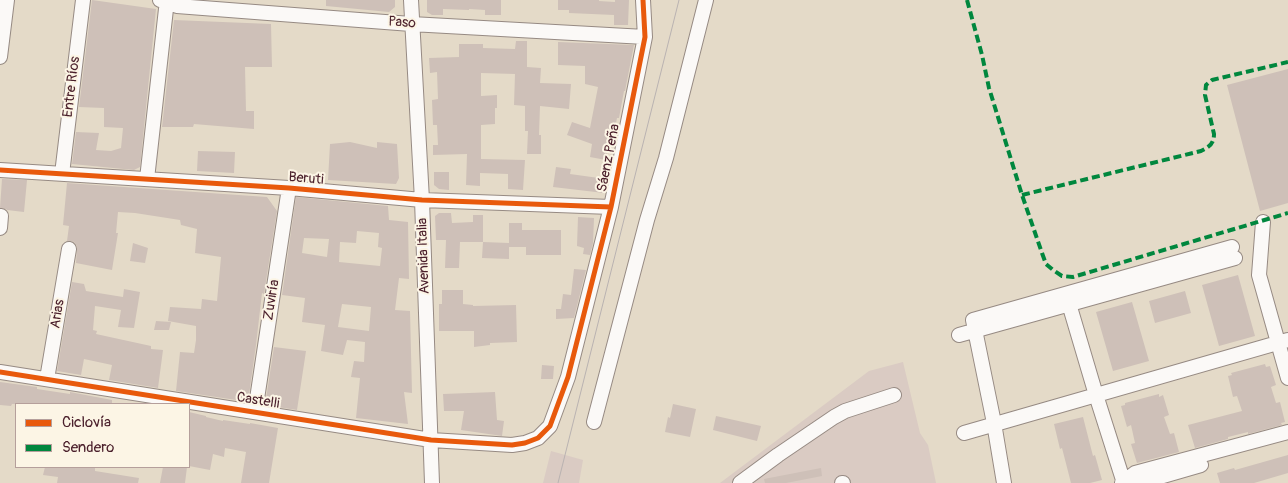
<!DOCTYPE html>
<html>
<head>
<meta charset="utf-8">
<style>
  body { margin:0 }
  #map { position:relative; width:1288px; height:483px; overflow:hidden; background:#e4dac8; font-family:Pangolin,sans-serif }
  canvas { display:block }
  .legend { position:absolute; left:15px; top:403px; width:175px; height:65px; box-sizing:border-box; background:#fcf5e5; border:1px solid #b59f9b; margin:0; padding:6px 9px; list-style:none; font-size:15px; color:#4a1f2b }
  .legend li { display:flex; align-items:center; gap:10px; height:25px }
  .legend b { width:25px; border:1px solid #b59f9b }
</style>
</head>
<body>
<div id="map">
<canvas width="1288" height="483"></canvas>
<ul class="legend">
<li><b style="height:6px;background:#e8590c"></b>Ciclovía</li>
<li><b style="height:6px;background:#00873e"></b>Sendero</li>
</ul>
</div>
<script>
const c = document.querySelector('canvas').getContext('2d');
c.lineJoin = 'round';
function fillPath(path, color) {
  c.fillStyle = color;
  c.fill(path, 'evenodd');
}
function trace(path, color, width, dash) {
  c.strokeStyle = color;
  c.lineWidth = width;
  c.lineCap = dash ? 'butt' : 'round';
  c.setLineDash(dash || []);
  c.stroke(path);
}
function write(font, color, halo, rows, align = 'center') {
  c.font = font + ' Pangolin,sans-serif';
  c.lineWidth = 4;
  c.setLineDash([]);
  c.textBaseline = 'middle';
  c.strokeStyle = halo;
  c.fillStyle = color;
  for (const [text, x, y, turn = 0] of rows) {
    c.save();
    c.translate(x, y);
    c.rotate((+turn || 0) * Math.PI / 180);
    c.textAlign = isNaN(turn) ? turn : align;
    if (halo) c.strokeText(text, 0, 0);
    c.fillText(text, 0, 0);
    c.restore();
  }
}
fillPath(new Path2D(`
  M903 362 920 433 928 445 936 483H720L869 371Z
  M551 451 583 460 579 483H543Z`), '#dacbc3');
fillPath(new Path2D(`
  M92 0 156 9 140 167 134 170 72 164 76 132 99 133 96 150 111 151 121 148 123 128 104 127V108L79 107Z
  M326 0H395V7L389 12 326 6Z
  M427 0H501V15H485V10L469 9V10L443 9V15H432L427 12Z
  M558 0H599V1L615 2V0H629L628 25H614V15L569 13V10H558Z
  M174 20 271 24 272 67H245L246 111H254V129L194 124 193 127H162Z
  M516 41H527V67L541 68 540 83 571 84 569 109 540 106 539 135H541V154H527L528 131H525V106L514 105 515 74 481 73V96L497 95V108H495V124L481 125V159L525 160 523 190 508 189V174L480 173V186L466 185 467 154 433 155V145H438L437 125H433L432 100 438 99 437 72 430 73 429 58 459 57V44H483V48L515 49Z
  M558 42 634 45 625 91H624L619 118H617L614 133 611 132 606 160 590 157 592 144 567 135 572 122 590 128 598 87 585 84V66L558 65Z
  M1288 69V203L1260 211 1227 85Z
  M350 142 377 148V142L397 144 399 178 396 184 328 180 330 144Z
  M198 151 235 152 234 173 197 171Z
  M556 167 571 169 570 174 606 179 604 193 553 187Z
  M434 172H449V190L439 189 434 185Z
  M2 179 27 180 24 212 7 210 6 209 0 208Z
  M67 183 267 197 277 211 264 294 262 293 256 345 249 395 243 401 176 391 180 352 194 353 196 340V326L168 321 170 307 201 309 202 299 217 301 221 257 195 253 197 229 181 225 180 220 135 213 118 212 116 233H118L112 270 76 263 77 246 74 242 71 241H67L69 226 63 225Z
  M296 197 388 206 389 220 408 222 409 279 399 278 395 310 410 311 412 393 404 392 408 424 356 418 360 378 351 377 354 361 364 362 365 342 347 340 343 355 321 351 325 325 302 322 305 298 282 295ZM357 231 379 233 378 247 382 248 380 266 339 262 340 242 356 243ZM304 238 329 239 327 257 302 253ZM342 304 371 307 369 331 338 327Z
  M439 213H451L452 223 473 222V215H483V242H460L459 268H445L446 240H436L435 216Z
  M578 217 594 218 593 243 590 255 583 254 584 248 577 246Z
  M509 223H522V230H561V255H526V247H509V259L482 258 483 242 509 243Z
  M133 243 148 248 145 263 130 261Z
  M574 269 586 270 574 318 556 319V309H561L563 294 571 295Z
  M1238 275 1255 336 1219 346 1202 285Z
  M72 282 84 284 86 291 123 297 124 289 140 292 134 328 118 327 121 310 95 306 93 330 97 331 96 334 151 346V349L163 350 158 388 109 380 112 365 84 359 81 375 57 371Z
  M442 290H463V304L473 305V306L516 305 517 342 490 343V345L474 347V331H439V304H442Z
  M1185 291 1191 313 1155 323 1149 301Z
  M1132 302 1149 361 1113 371 1096 312Z
  M156 321 171 322 169 330H154Z
  M274 347 306 351 297 410 265 405Z
  M1265 364 1266 367 1270 366 1276 385 1271 387 1276 403 1280 402 1285 422 1281 423 1282 425 1248 434V432L1228 437V439L1195 448 1188 425 1242 411 1237 396 1233 397 1228 376 1232 375 1231 373Z
  M542 365 554 366 553 379H541Z
  M0 382 37 387V389L70 394V392L112 400V404H12L11 406 0 405Z
  M495 392 497 420 504 421 502 436 461 430 464 411H444L443 394Z
  M1159 394V397L1163 395 1169 415 1164 417 1170 434 1174 433 1179 452 1137 463 1131 444 1135 443 1131 425 1127 427 1121 406 1125 405V403Z
  M673 404 696 409 690 437 665 432 668 417 670 418Z
  M189 412 206 416V417L223 421V420L250 424V423L278 428 269 483H241L246 452 225 448 224 457 213 454 210 470 189 466Z
  M716 416 761 426 757 441 713 430Z
  M1083 417 1093 456 1095 455 1102 480 1090 483H1071L1062 448 1060 449 1054 424Z
  M1288 455V473L1254 483H1220L1217 473 1234 468 1235 470Z
  M45 467H95V471L139 478 138 483H57L58 477 43 475Z
  M163 467H187L185 483H160Z
  M821 468 822 476 786 483H765L764 479Z`), '#cec0b8');
const minor = new Path2D(`
  M160 0 177 6 411 24 645 37
  M411 0 422 200 432 483
  M0 57 7 0
  M0 170 289 188 422 200 611 207
  M62 174 83 0
  M147 179 167 0
  M1263 222 1259 275 1288 378
  M0 228 1 216
  M1067 297 1096 395 1124 483
  M959 335 1235 258
  M0 372 431 440 512 445 525 443 538 438 550 426 568 377 611 207 645 37 643 0
  M47 379 69 249
  M255 412 289 188
  M594 422 647 220 666 158 706 0
  M964 433 1288 340
  M740 483 778 455 834 417 845 411 894 395
  M842 483H843
  M1004 483 994 423 973 320 1232 247
  M1122 483 1135 473 1288 432
  M1139 483 1201 465`);
trace(minor, '#968a83', 16);
trace(minor, '#fbf9f7', 14);
trace(new Path2D(`
  M558 483 679 0`), '#b9b2b1', 1);
trace(new Path2D(`
  M967 0 982 55 989 88 1022 195 1042 253 1046 264 1053 270 1062 276 1073 277 1288 213
  M1022 195 1201 151C1209 147 1214 144 1214 134L1205 95 1206 85 1212 80 1288 62`), '#00873e', 4, [8, 4]);
trace(new Path2D(`
  M0 170 289 188 422 200 611 207
  M0 372 431 440 512 445 525 443 538 438 550 426 568 377 611 207 645 37 643 0`), '#e8590c', 5);
write('14px', '#4a1f2b', '#fcf5e5', [
  ["Paso",402,23,4],
  ["Entre Ríos",72,87,-83],
  ["Sáenz Peña",609,158,-79],
  ["Beruti",306,179,5],
  ["Avenida Italia",424,256,-92],
  ["Zuviría",272,300,-81],
  ["Arias",58,314,-81],
  ["Castelli",258,401,9]
]);
</script>
</body>
</html>
